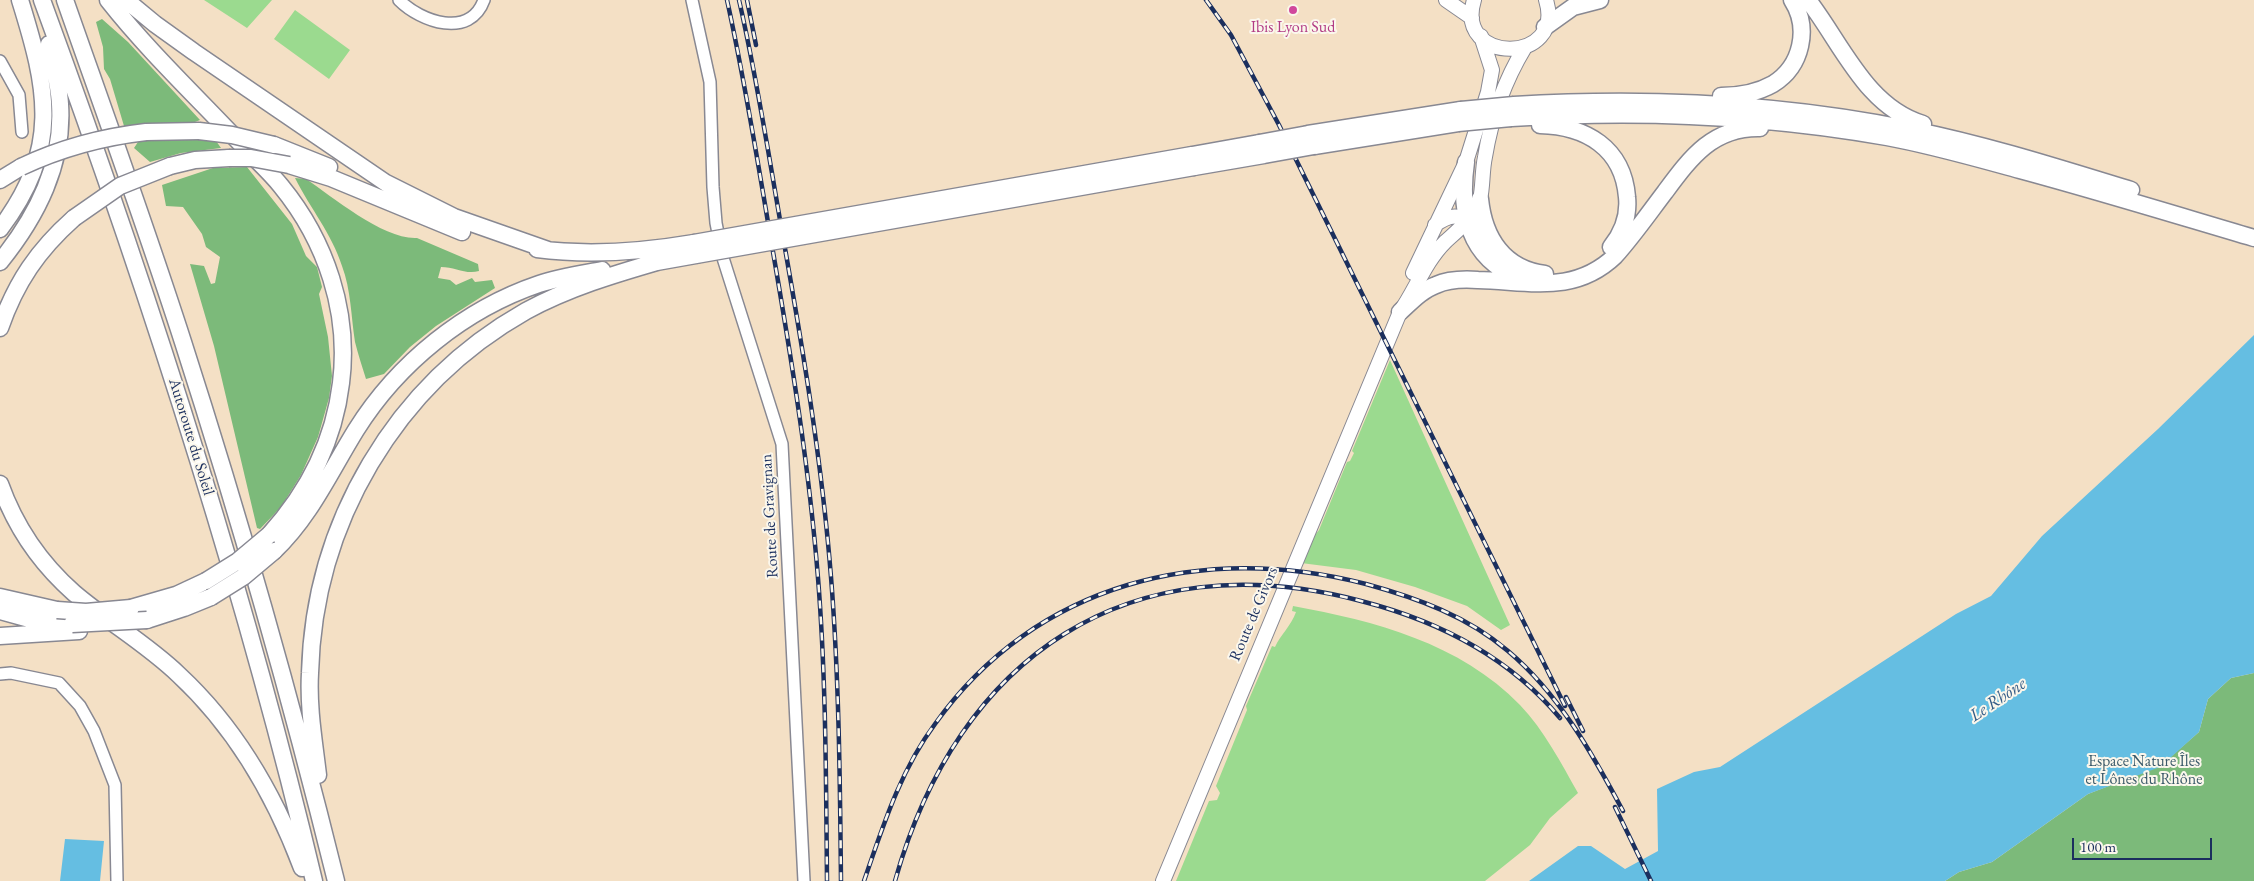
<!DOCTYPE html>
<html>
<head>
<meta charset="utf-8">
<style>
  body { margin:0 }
  #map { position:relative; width:2254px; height:881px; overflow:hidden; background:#f4e0c5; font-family:"EB Garamond",serif }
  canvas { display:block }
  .scale { position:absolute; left:2072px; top:838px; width:140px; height:22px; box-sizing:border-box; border:2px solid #1b2f5e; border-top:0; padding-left:6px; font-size:15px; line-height:18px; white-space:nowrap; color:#1b2f5e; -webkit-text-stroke:4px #fbf7ec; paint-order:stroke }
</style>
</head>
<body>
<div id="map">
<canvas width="2254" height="881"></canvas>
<div class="scale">100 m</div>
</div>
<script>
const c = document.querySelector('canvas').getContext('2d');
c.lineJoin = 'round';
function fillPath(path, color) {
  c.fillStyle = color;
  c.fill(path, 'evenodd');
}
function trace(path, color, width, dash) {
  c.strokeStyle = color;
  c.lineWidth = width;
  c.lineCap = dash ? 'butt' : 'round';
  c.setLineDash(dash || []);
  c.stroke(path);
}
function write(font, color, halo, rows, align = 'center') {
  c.font = font + ' "EB Garamond",serif';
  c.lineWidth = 4;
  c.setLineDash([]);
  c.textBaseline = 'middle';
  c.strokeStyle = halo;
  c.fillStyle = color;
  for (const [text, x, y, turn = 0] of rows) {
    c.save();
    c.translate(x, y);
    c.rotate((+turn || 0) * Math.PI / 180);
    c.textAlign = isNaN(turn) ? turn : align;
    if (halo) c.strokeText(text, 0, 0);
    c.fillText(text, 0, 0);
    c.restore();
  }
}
fillPath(new Path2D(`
  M204 0H272L247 28Z
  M295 10 350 50 329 79 274 39Z
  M1390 360 1510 625 1501 630 1467 606 1415 587 1356 570 1301 563 1310 541 1319 530 1347 462 1350 461 1354 453 1352 451Z
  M1293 606C1375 621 1460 643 1520 705 1544 730 1561 763 1578 793L1550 818 1530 845 1485 881H1176L1209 801 1217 800 1220 793 1216 786 1247 710 1246 706 1272 646 1275 647C1281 634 1291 626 1296 612L1292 611Z`), '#9bda8f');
fillPath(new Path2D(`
  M102 19 128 42 200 120 195 122 124 126 110 79 104 69 103 47 96 22Z
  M214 138 221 148 181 153 150 162 134 148 140 139Z
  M247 167 292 224 306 256 317 267 322 287 319 294 328 337 332 376 329 398 318 437 301 475 281 507 260 529 257 528 214 346 190 264 204 266 211 284 215 283 220 257 206 247 202 234 183 207 166 206 162 185 213 168Z
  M295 178 306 179C333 197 384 240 417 238L478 264 479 271C466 275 455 267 441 267L438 278 450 280 456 285 472 278 475 282 492 280 495 288 436 326 410 347 384 374 366 379C362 366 358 354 355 342 351 316 351 290 342 266 332 234 310 208 295 178Z
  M2254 673V881H1945L1959 872 1992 862 2088 794 2160 766 2199 732 2208 699 2231 678Z`), '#7cba7a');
fillPath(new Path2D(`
  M2254 335V673L2231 678 2208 699 2199 732 2160 767 2088 794 1992 862 1959 872 1945 881H1529L1578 846H1591L1625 869 1658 851 1657 789 1694 772 1720 767 1956 614 1991 596 2042 536 2158 429Z
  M65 839 104 841 100 881H60Z`), '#65bee2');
const minor = new Path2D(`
  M399 0C421 22 470 39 484 0
  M692 0 710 82 713 187 716 223 723 258 782 444 804 881
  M0 61 19 95 22 132
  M0 674 11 673 59 683 80 706 94 731 115 785 117 881`);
const major = new Path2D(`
  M1446 0 1472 18
  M1474 0C1454 65 1566 65 1546 0
  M1435 225C1450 214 1459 214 1474 223
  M1413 273 1466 162 1488 92 1492 70 1481 36
  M1163 881 1400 312C1416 289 1425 262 1445 242 1458 230 1475 217 1480 199 1483 188 1482 170 1485 157 1491 120 1505 80 1525 47`);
const highway = new Path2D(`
  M42 0C148 289 243 582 314 881
  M65 0C105 114 146 227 183 342 240 519 291 699 336 881
  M108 0C149 52 197 97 242 145 255 159 269 171 281 186 326 241 350 312 341 383 334 441 308 492 269 535
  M126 0 155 24 194 52 386 183 454 217 548 250
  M1808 0C1842 44 1866 107 1923 124
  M1545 27 1573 7 1600 0
  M1721 96C1739 96 1757 93 1773 84 1802 66 1810 28 1792 0
  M1514 105C1648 97 1781 103 1913 130 1987 145 2059 168 2131 190
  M1511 118C1637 110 1762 115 1887 137 1931 145 1976 158 2020 170 2098 191 2176 215 2254 238
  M1540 125C1586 126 1623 148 1627 197 1629 216 1623 232 1611 247
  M146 132 199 131
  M1308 134 1461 110
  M274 145 329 167
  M1314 146 1458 123
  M1192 155 1259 143
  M1466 162C1459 211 1468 258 1519 278
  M289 165 331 178 462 232
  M170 166 195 160 229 158
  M1194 167 1264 155
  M0 180 21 167
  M1480 199C1484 238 1504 269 1545 274
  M0 229C61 148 48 90 20 0
  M537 249C590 256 641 252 694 243
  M0 262C37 216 64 164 60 104 59 84 53 63 49 44
  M651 263 696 255
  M1400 312C1411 302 1422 290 1436 285 1449 279 1464 279 1478 280 1529 281 1574 295 1615 256 1633 236 1649 213 1665 192 1691 157 1713 127 1760 128
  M0 328C16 282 38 250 74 218
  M0 484C15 526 41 564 74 593 108 622 147 644 179 675 236 728 275 796 302 868
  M274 551C310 517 330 472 356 430 398 363 465 309 539 284 560 277 581 274 602 270
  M0 597 57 610
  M131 608 176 595 206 581
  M0 611 33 620 69 624
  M147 620 184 608 211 597
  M0 636 79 631
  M318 775C314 741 308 707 310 673 314 523 395 385 526 311 568 288 615 274 660 261`);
trace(minor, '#888892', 14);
trace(major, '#888892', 16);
trace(highway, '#888892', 19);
trace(minor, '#fff', 11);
trace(major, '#fff', 14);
trace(highway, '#fff', 16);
const rail = new Path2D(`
  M727 0C745 81 758 164 772 246 791 356 809 466 818 578 826 678 826 780 827 881
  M739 0C757 78 769 158 783 237 803 350 822 463 831 577 839 678 840 780 841 881
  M747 0 756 45
  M1206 0 1231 35 1279 125 1565 706
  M1566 697 1583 731
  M1615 807 1651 881
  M864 881C883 826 900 771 935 724 1036 582 1204 542 1366 584 1417 598 1467 616 1508 651 1559 694 1592 753 1623 811
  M895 881C958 656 1129 540 1361 601 1439 621 1508 656 1560 718`);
trace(rail, '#1b2f5e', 4.5);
trace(rail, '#fbf7ec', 2.5, [8]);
const highwayBridge = new Path2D(`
  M1461 110 1514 105
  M1458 123 1511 118
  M199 131 232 135 274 145
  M1259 143 1308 134
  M1264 155 1314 146
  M229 158H251L289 165
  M21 167C61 148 102 137 146 132
  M74 218 120 186 170 166
  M694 243 1192 155
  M696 255 1194 167
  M206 581 238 561 269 535
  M211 597 243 577 274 551
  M57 610 86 612 131 608
  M72 624 147 620`);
trace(highwayBridge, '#888892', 19, []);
trace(highwayBridge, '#fff', 16);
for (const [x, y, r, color] of [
  [1293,10,5,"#d1479c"]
]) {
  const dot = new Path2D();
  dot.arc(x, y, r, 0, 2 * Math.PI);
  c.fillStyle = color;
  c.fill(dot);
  trace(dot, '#fbf7ec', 2);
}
write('16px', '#b23c85', '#fbf7ec', [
  ["Ibis Lyon Sud",1293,28]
]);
write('16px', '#1b2f5e', '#fbf7ec', [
  ["Autoroute du Soleil",191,437,73],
  ["Route de Gravignan",770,516,-93],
  ["Route de Givors",1254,614,-67]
]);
write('16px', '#3b5a6a', '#fbf7ec', [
  ["Espace Nature Îles",2144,762],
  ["et Lônes du Rhône",2144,780]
]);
write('italic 18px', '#315a86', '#fbf7ec', [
  ["Le Rhône",1998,700,-34]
]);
</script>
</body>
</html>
